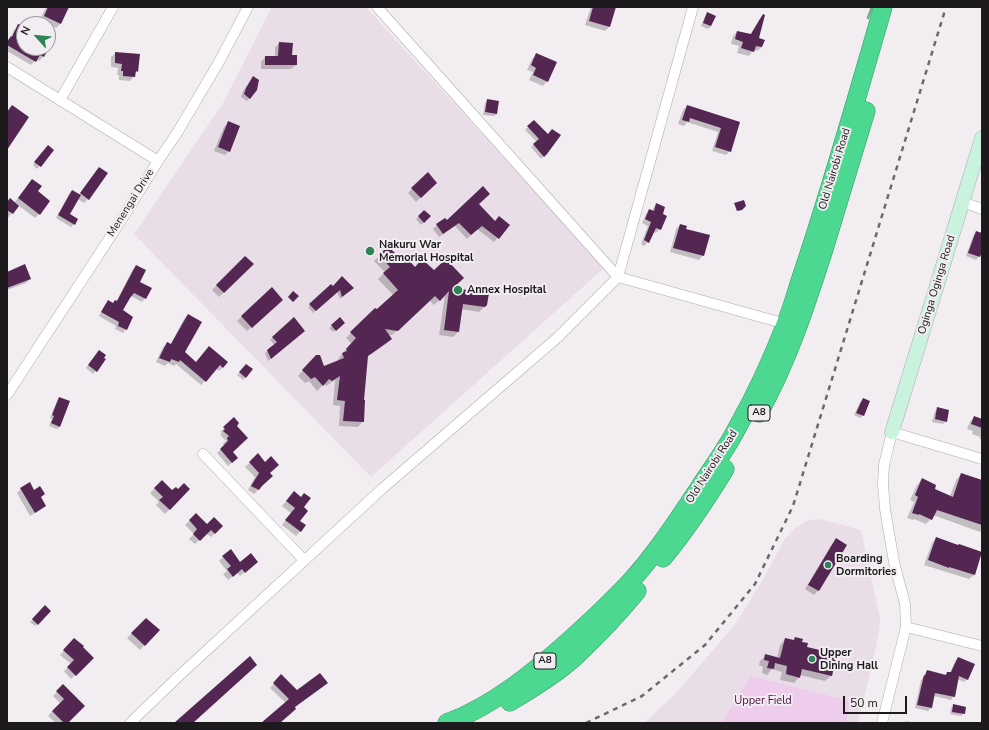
<!DOCTYPE html>
<html>
<head>
<meta charset="utf-8">
<style>
  body { margin:0 }
  #map { position:relative; width:989px; height:730px; overflow:hidden; background:#f2edf1; font-family:"Nunito Sans",sans-serif }
  canvas { display:block }
  .frame { position:absolute; inset:0; border:8px solid #1c1a1c; pointer-events:none }
  .north { position:absolute; left:16px; top:16px; width:40px; height:40px; box-sizing:border-box; background:#f2edf1; border:1px solid #9c999c; border-radius:50%; rotate:297deg; font-size:11px; font-weight:700; line-height:16px; text-align:center; color:#1c1a1c }
  .north::after { content:''; display:block; margin:auto; width:14px; height:18px; background:#2e8457; clip-path:polygon(50% 0,100% 100%,50% 72%,0 100%) }
  .scale { position:absolute; left:843px; top:696px; width:64px; height:18px; box-sizing:border-box; border:2px solid #1c1a1c; border-top:0; padding-left:5px; font-size:12px; line-height:14px; white-space:nowrap; color:#1c1a1c; -webkit-text-stroke:3px #f2edf1; paint-order:stroke }
</style>
</head>
<body>
<div id="map">
<canvas width="989" height="730"></canvas>
<div class="frame"></div>
<div class="north">N</div>
<div class="scale">50 m</div>
</div>
<script>
const c = document.querySelector('canvas').getContext('2d');
c.lineJoin = 'round';
function fillPath(path, color) {
  c.fillStyle = color;
  c.fill(path, 'evenodd');
}
function trace(path, color, width, dash) {
  c.strokeStyle = color;
  c.lineWidth = width;
  c.lineCap = dash ? 'butt' : 'round';
  c.setLineDash(dash || []);
  c.stroke(path);
}
function write(font, color, halo, rows, align = 'center') {
  c.font = font + ' "Nunito Sans",sans-serif';
  c.lineWidth = 4;
  c.setLineDash([]);
  c.textBaseline = 'middle';
  c.strokeStyle = halo;
  c.fillStyle = color;
  for (const [text, x, y, turn = 0] of rows) {
    c.save();
    c.translate(x, y);
    c.rotate((+turn || 0) * Math.PI / 180);
    c.textAlign = isNaN(turn) ? turn : align;
    if (halo) c.strokeText(text, 0, 0);
    c.fillText(text, 0, 0);
    c.restore();
  }
}
fillPath(new Path2D(`
  M272 7H366L604 268 371 477 134 234 223 103Z
  M819 519 832 522 861 530 880 618 879 631 876 647 858 723H644L674 695 734 626 762 581 784 540 795 528 806 521Z`), '#e9dee8');
fillPath(new Path2D(`
  M751 676 850 701 846 723H721Z`), '#eecceb');
fillPath(new Path2D(`
  M46 7H67L60 24 56 28 40 20Z
  M591 7H615L609 27 605 31 585 25Z
  M708 13 711 26 708 29 701 26 705 16Z
  M763 15 758 38 762 47 757 51 753 50 749 56 737 53 739 46 731 44 733 36 737 32 750 35 759 20Z
  M18 26 24 29V48H48L43 57 39 61 36 59 31 65 7 51V41L10 38 14 30Z
  M279 43 291 56H296V65L291 69H261V62L265 57H275V48Z
  M116 53 137 71 134 74V76L130 81 119 80V75H117L118 68 111 67V57Z
  M536 55 547 81 543 86 529 80 533 72 527 70 532 59Z
  M253 78 256 89 247 101 241 97 243 91Z
  M488 100 497 114 494 116 483 115 485 103Z
  M687 106 739 123 730 151 726 155 712 151 718 132 687 122 684 126 678 124 683 110Z
  M534 121 546 153 541 159 531 147 537 142 525 130Z
  M228 123 229 151 225 155 214 151 224 127Z
  M45 149 52 150 37 169 33 165Z
  M99 168 88 199 84 203 78 199 68 215 74 224 71 227 56 218 69 194 72 191 79 195 95 173Z
  M428 173 436 182 416 202 408 193Z
  M28 185 36 191 39 214 35 218 18 205 8 218 7 203H14Z
  M478 204 495 222 509 225 494 242 477 229 467 239 455 226 439 237 433 229 437 225 447 221Z
  M657 204 661 215 660 229 656 233 653 232 648 242 644 246 641 244 648 226 642 223 646 214 650 210 652 211 653 208Z
  M424 211 429 216 421 225 416 219Z
  M680 225 685 229 703 255 699 260 670 252 676 229Z
  M976 232 982 234V256L980 255 976 260 966 256 973 236Z
  M388 247 399 259 451 289 486 305 479 312 461 309 458 332 453 337 439 335 445 295 434 305 429 300 392 335H388L391 339 386 344 367 357 363 400V421L358 427 339 426 340 406 333 405 335 380 326 386 324 384 317 391 309 381 305 383 298 376 311 361 324 368 338 361V359L351 343 346 338 375 309 377 311 394 296 378 279 385 272 374 261Z
  M245 257 252 264 219 297 212 290Z
  M136 266 138 282 145 298 142 302 131 296 122 311 126 329 123 333 115 329 116 326 99 316 105 305 108 302 112 304 116 302 133 269Z
  M7 273 30 279 26 283 7 290Z
  M331 286 350 290 340 299 337 292 313 313 308 307Z
  M277 304 247 331 237 321 242 316Z
  M188 315 184 352 196 363 206 352 223 367 219 371 216 369 201 385 176 364 174 366 168 363 165 366 156 362 163 347 167 344 170 345 184 319Z
  M294 319 302 333 268 361 265 353 275 345 270 340Z
  M340 319 341 326 333 332 329 328Z
  M99 351 103 358 105 360 93 374 86 368Z
  M244 368 252 369 243 380 237 375Z
  M59 398 60 426 57 429 49 426 52 419 50 418 57 401Z
  M863 399V415L860 418 854 415 860 402Z
  M938 408 946 421 943 424 932 422 935 411Z
  M974 417 982 420V440L980 439V437L972 434 973 431 967 429 970 422Z
  M234 419 232 452 237 458 228 466 217 453 224 446 223 443 226 441 220 435 222 433 220 432Z
  M258 455 269 473 258 490 254 494 248 490 255 477 245 467Z
  M961 474 982 482V529L980 532 933 515 931 519 926 524 914 519 913 520 907 518 914 502 910 500 917 485 922 479 933 489 950 496 956 480Z
  M162 481 172 492 189 489 165 514 156 505 159 502 150 493Z
  M21 489 34 491 44 494 40 498 45 506 40 510 30 516 17 493Z
  M294 492 302 508 299 521 305 526 296 536 282 525 291 513 282 506Z
  M196 514 207 526H222L211 537 206 533 195 544 189 539 194 534 185 525Z
  M936 538 981 553 974 575 969 579 924 565 932 543Z
  M837 539 818 591 814 595 805 589 832 544Z
  M223 557 240 563 252 566 240 576 237 573 228 580 223 574 227 571 219 561Z
  M45 607 49 611 35 626 30 622Z
  M146 619 158 630 140 650 127 638Z
  M795 638 806 648 836 655 831 676 825 681 800 675 799 677 794 683 780 680 782 672 772 669 767 675 762 673 763 667 759 665 760 661 766 655 777 658 780 645 785 639 793 641Z
  M71 643 93 658 71 679 64 671 71 664 60 655Z
  M958 658 967 679 964 682 957 679 954 696 951 700 934 696 931 708 928 711 915 708 921 680 923 678 924 675 927 671 944 676 947 673H950L955 661Z
  M281 676 294 707 279 723H263L286 703 270 688Z
  M63 685 67 723H56L48 716 60 703 53 696Z
  M954 706 964 713 961 716 950 714 951 708Z
  M906 721 915 723H904Z`), '#0003');
trace(new Path2D(`
  M868 18 872 7`), '#6cad86', 2.5);
fillPath(new Path2D(`
  M48 7H69L61 24 44 16Z
  M593 7H616L610 27 589 21Z
  M707 12 716 16 711 26 703 23Z
  M763 14 765 15 759 38 765 40 762 47 756 46 754 52 741 48 743 42 735 39 737 31 751 34Z
  M18 24 24 26V41L20 48H49L44 57 40 55 36 62 7 45V42L11 36 12 37Z
  M279 42 293 43 292 55H297V65H265V56H278Z
  M115 52 140 54 138 72 136 71 135 77 123 76V71H121L122 64 115 63Z
  M536 53 557 62 548 82 533 75 536 68 531 65Z
  M253 76 259 80 257 90 250 99 244 94 246 88Z
  M487 99 499 101 497 114 485 112Z
  M12 105 29 117 7 150V112Z
  M687 105 740 122 731 152 715 147 721 128 690 118 689 122 682 120Z
  M534 120 548 134 552 129 561 135 547 154 544 157 533 144 539 139 527 126Z
  M228 121 240 126 230 152 218 147Z
  M48 145 54 150 41 167 34 162Z
  M99 167 108 173 89 200 80 193Z
  M428 172 437 183 421 198 411 188Z
  M32 179 42 186 38 191 50 201 40 215 18 198Z
  M483 186 490 194 479 204 495 221 499 216 510 225 499 239 482 226 471 235 459 223 443 234 436 224 445 218 447 220Z
  M72 190 81 195 70 214 78 219 75 225 58 215Z
  M10 198 19 206 13 214 7 210V202Z
  M744 200 746 206 742 210 737 211 734 203Z
  M656 203 665 207 663 214 667 216 661 230 656 228 649 243 644 240 651 222 645 219 649 209 654 211Z
  M424 210 431 216 424 223 418 216Z
  M680 224 687 226 686 229 710 235 704 256 673 248Z
  M976 231 982 233V252L980 257 968 253Z
  M388 246 400 258 403 254 415 267 422 259 434 270 446 259 464 278 453 288 489 293 487 305 485 307 463 304 459 332 444 330 449 291 440 301 435 296 398 331 385 329 392 339 368 356 364 400H365L364 422 343 421 345 401 337 400 340 376 332 381 329 379 323 386 315 377 311 379 302 370 316 355H320L324 366 344 358 342 353 347 351 346 349 356 338 350 332 375 308 377 309 398 290 383 273 390 267 379 255Z
  M245 256 254 264 224 293 216 285Z
  M25 264 31 279 7 288V272Z
  M136 265 146 270 140 282 152 288 146 299 134 293 130 298 123 310 133 317 127 330 118 326 119 322 101 312 108 300 113 303 115 300 117 301Z
  M342 276 354 288 342 297 340 290 316 311 309 304 331 284 333 286Z
  M272 287 283 300 252 328 241 316Z
  M293 291 299 296 293 302 288 297Z
  M188 314 202 322 185 352 196 362 209 346 228 362 223 368 220 365 206 382 180 360 179 362 171 359 170 362 159 358 167 342 171 344Z
  M294 317 305 331 271 359 267 350 277 342 272 337Z
  M340 317 345 323 336 331 331 325Z
  M99 350 106 355 104 358 106 359 97 372 88 365Z
  M246 364 253 369 246 378 239 372Z
  M59 397 70 401 60 427 51 423 54 416 52 415Z
  M863 398 870 401 864 416 856 413Z
  M937 407 949 410 947 422 935 419Z
  M974 416 982 419V428L971 424Z
  M234 417 239 423 237 426 248 438 233 452 238 458 232 463 220 449 228 441 227 438 229 436 223 431 225 429 223 427Z
  M258 453 265 462 271 456 279 465 270 473 273 476 262 486 259 490 251 486 259 473 249 462Z
  M961 473 982 480V525L937 510 932 520 919 514V515L912 513 918 497 915 495 922 478 936 485 935 489 953 497Z
  M162 480 172 490 176 487 178 489 184 483 190 489 170 510 159 500 163 497 154 488Z
  M30 482 34 490 40 486 45 494 41 497 46 506 35 513 20 488Z
  M294 491 301 497 304 493 311 498 304 507 308 511 300 521 306 525 301 532 285 520 295 508 286 501Z
  M196 513 207 524 214 517 223 526 215 534 211 530 200 541 193 534 197 529 189 520Z
  M936 537 958 545 959 544 982 552 975 575 949 567V568L928 560Z
  M836 538 847 545 819 591 808 585Z
  M231 549 240 562 251 553 258 562 245 573 242 569 233 577 227 569 231 566 222 556Z
  M45 605 51 611 38 625 32 619Z
  M146 618 160 630 145 646 131 633Z
  M795 637 803 639 802 642 808 643 807 647 837 654 832 676 802 669 800 678 786 674 787 666 775 663 774 669 767 668 769 661 764 660 765 654 780 658 785 638 794 640Z
  M74 638 84 646 83 647 94 658 76 676 67 667 74 660 63 650Z
  M250 656 257 665 193 723H174Z
  M958 657 975 664 968 680 959 676 955 697 935 693 932 708 917 705 924 675 925 676 927 670 946 675 947 672H951Z
  M320 673 328 683 295 707 296 709 280 723H261L289 699 273 683 281 674 297 690Z
  M63 684 85 706 68 723H64L52 711 64 699 56 691Z
  M953 704 966 707 965 714 952 712Z`), '#532752');
const street = new Path2D(`
  M377 7 618 277 786 324
  M7 67 158 161
  M60 100 113 7
  M962 202 982 209
  M7 395 122 219 158 161 177 133 219 62 248 7
  M203 454 304 560
  M906 627 982 646
  M130 723 180 675 383 488 557 338 618 277 693 7
  M882 723 906 627 905 604 894 562 885 509 883 484 884 465 892 432 982 459`);
const secondary = new Path2D(`
  M892 432 982 138`);
const highway = new Path2D(`
  M759 413C788 361 806 305 824 249 838 203 852 157 866 111
  M663 558C686 530 706 500 725 469
  M510 702C533 688 558 673 578 654 599 634 619 613 637 591
  M447 723C495 705 535 671 572 638 592 620 611 602 629 583 656 554 679 518 701 485 713 467 726 449 736 430 755 396 772 360 786 323 792 308 796 293 801 278 831 189 857 97 883 7`);
trace(street, '#afaaaf', 11);
trace(secondary, '#afaaaf', 15);
trace(highway, '#3b9667', 19);
trace(street, '#fff', 10);
trace(secondary, '#c9f3de', 14);
trace(highway, '#4cd890', 18);
trace(new Path2D(`
  M586 723 642 696 705 645 755 584 793 506 946 7`), '#6c696c', 2.5, [5, 5]);
for (const [x, y, r, color] of [
  [370,251,5,"#2e8457"],
  [458,290,5,"#2e8457"],
  [828,565,4,"#2e8457"],
  [812,659,4,"#2e8457"]
]) {
  const dot = new Path2D();
  dot.arc(x, y, r, 0, 2 * Math.PI);
  c.fillStyle = color;
  c.fill(dot);
  trace(dot, '#f2edf1', 1.5);
}
for (const [x, y, w] of [
  [759,413,22],
  [545,661,22]
]) {
  const box = new Path2D();
  box.roundRect(x - w / 2, y - 8, w, 16, 3);
  c.fillStyle = '#f2edf1';
  c.fill(box);
  trace(box, '#1c1a1c', 1);
}
write('bold 10px', '#1c1a1c', null, [
  ["A8",759,413],
  ["A8",545,661]
]);
write('11px', '#1c1a1c', '#f2edf1', [
  ["Old Nairobi Road",835,169,-73],
  ["Menengai Drive",131,203,-58],
  ["Oginga Oginga Road",937,285,-73],
  ["Old Nairobi Road",712,467,-57]
]);
write('bold 11px', '#1c1a1c', '#f2edf1', [
  ["Nakuru War",379,245],
  ["Memorial Hospital",379,258],
  ["Annex Hospital",467,290],
  ["Boarding",836,559],
  ["Dormitories",836,572],
  ["Upper",820,653],
  ["Dining Hall",820,666]
], 'left');
write('11px', '#480947', '#f2edf1', [
  ["Upper Field",763,701]
]);
</script>
</body>
</html>
